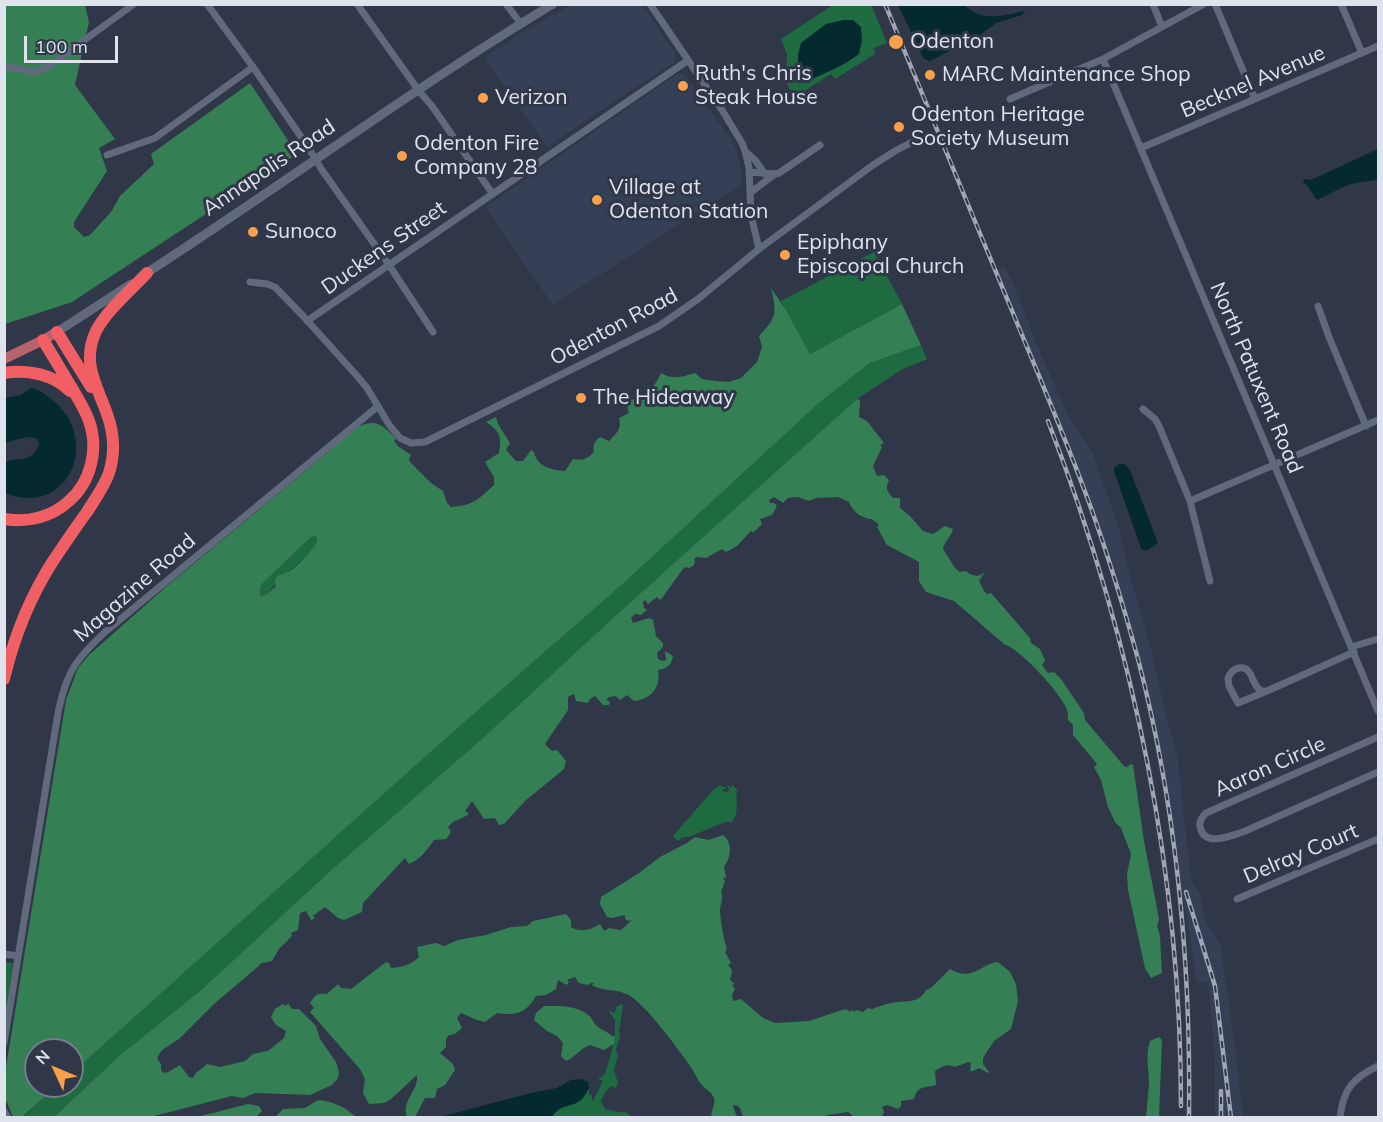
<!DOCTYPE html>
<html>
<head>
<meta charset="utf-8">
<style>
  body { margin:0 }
  #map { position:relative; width:1383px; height:1122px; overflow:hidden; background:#2f3748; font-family:Mulish,sans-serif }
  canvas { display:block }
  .frame { position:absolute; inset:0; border:6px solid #dee3ee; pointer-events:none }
  .north { position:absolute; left:24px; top:1038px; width:60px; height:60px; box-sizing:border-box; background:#2f3748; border:2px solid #757c8a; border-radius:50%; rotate:314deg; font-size:16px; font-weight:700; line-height:24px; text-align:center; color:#dee3ee }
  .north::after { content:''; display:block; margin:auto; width:21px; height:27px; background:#f9a04c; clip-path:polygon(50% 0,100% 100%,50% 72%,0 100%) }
  .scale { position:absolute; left:24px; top:36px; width:94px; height:27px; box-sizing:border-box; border:3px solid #dee3ee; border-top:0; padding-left:8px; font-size:18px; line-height:21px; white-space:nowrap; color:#dee3ee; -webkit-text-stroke:4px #2f3748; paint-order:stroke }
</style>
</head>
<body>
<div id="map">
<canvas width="1383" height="1122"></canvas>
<div class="frame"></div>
<div class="north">N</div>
<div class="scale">100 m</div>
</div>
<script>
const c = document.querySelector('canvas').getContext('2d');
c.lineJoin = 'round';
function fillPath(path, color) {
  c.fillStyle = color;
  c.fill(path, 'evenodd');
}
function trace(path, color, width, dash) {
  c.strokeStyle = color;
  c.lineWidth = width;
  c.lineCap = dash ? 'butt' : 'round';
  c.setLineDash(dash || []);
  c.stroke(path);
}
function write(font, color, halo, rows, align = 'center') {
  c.font = font + ' Mulish,sans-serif';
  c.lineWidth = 6;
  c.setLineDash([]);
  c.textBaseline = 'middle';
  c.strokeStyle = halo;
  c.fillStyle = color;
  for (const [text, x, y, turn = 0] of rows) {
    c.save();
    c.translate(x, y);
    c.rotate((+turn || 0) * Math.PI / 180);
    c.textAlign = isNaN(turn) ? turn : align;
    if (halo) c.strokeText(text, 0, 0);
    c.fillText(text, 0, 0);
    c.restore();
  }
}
fillPath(new Path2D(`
  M641 4 653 20 675 53V62L636 87 547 147 485 58 524 31 571 5Z
  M679 73 684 74 732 141 740 162 742 184 553 305 485 207Z
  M1005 267 1015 288 1042 357 1067 413 1092 452 1119 528 1132 583 1152 652 1165 712 1177 755 1191 879 1200 895 1206 922 1221 947 1235 1045 1243 1117H1215V1061L1208 982 1197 983 1159 748 1109 555 1066 440 997 270Z`), '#354057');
fillPath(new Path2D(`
  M871 4 887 43 874 48 875 54 835 79 831 74 795 97 788 86 786 75 787 55 781 39 833 5Z
  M874 252 902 304 810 354 781 301Z
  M921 345 927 359 901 370 857 399 625 607 485 736 328 873 200 991 119 1056 54 1117 22 1118 57 1086H72V1073L444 740 625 582 820 402 870 363Z
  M316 535 317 542 305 558 285 574 267 594 262 596 260 594 261 585 311 537Z
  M732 784 737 790C735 801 740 812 732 822H725L691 836 681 838 678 841 673 836 714 789 720 785 727 788 722 790 727 793 729 789 727 787 728 785 731 788Z
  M5 962 13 963 5 1019 4 962Z
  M621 1004 623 1006 619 1031 620 1037 616 1050 618 1056 614 1070 618 1083 616 1088 612 1086 605 1092 601 1101 605 1109C613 1110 618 1113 626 1112L632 1117 552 1118C556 1109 563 1107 571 1104 579 1102 585 1095 589 1088V1095H592V1101L594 1099 603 1081 598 1079 605 1074 615 1039V1020L608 1010 615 1013 616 1007Z`), '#1e6b41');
fillPath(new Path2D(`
  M4 5H85L89 22 75 85 115 139 99 148 107 171 74 222V227L84 237 90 235 111 212 120 196 154 164 151 154 250 83 297 154 72 302 5 324Z
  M771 288 786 310 810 354 902 304 921 345 870 363 820 402 625 582 444 740 72 1073V1050H36V1086H57L22 1117H13L5 1098V1073L66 700 78 668 89 655 167 586 327 453C338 441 363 416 380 425 386 428 391 434 396 438L394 441 398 446 411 455 409 459 410 462 431 483 443 491 447 503 451 507C475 505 477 500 494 485V477L485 462 499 453C502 437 500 431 486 422L496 417 498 424 510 443 506 450 516 461H523L531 450 534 452C537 467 552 470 565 471L573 459C583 461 587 459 594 452 592 445 595 441 600 437L609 441C616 434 622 429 619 418L629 413 626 403C643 394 653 392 661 373 673 380 682 377 695 373L702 379 715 381 729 382 741 378 757 362 762 347 759 336C777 317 777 314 771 288ZM316 536 317 542C307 556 295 572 277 576L275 580 276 586 267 594 262 596 260 594 261 585 311 537Z
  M857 399 860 400 859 417 867 421 884 443 880 445 882 447 873 466 877 476 884 475 889 480C885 489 887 491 893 498H900V508L910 516 923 531 933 534 945 526 953 529C951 538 945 539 943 549L955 568 960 572 966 571C972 577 980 577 985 572L979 581 984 591 987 594 991 593 1030 638 1031 643 1040 649 1045 661 1042 665 1048 673 1054 672 1061 679 1084 713 1085 720 1124 766 1127 767 1131 764 1133 765 1144 841 1159 919 1157 926 1160 936 1162 973 1151 978 1145 968 1128 890 1127 874 1131 854 1121 828 1115 822 1108 807 1101 780 1094 767 1097 764 1073 735V725L1068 720C1068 718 1068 713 1067 710 1062 694 1020 649 1004 644L954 601 926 592 919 581V562L887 545 877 527 879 525 872 519C862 519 852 511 849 502L838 497 816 498 809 501 798 497 788 498 783 503 774 497 769 500 770 503H774L777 506 772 515 760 519 762 524 753 533 752 531 750 532 737 546 726 552 722 549 706 558 697 557 694 559 695 561 694 565 689 568 685 567 683 569 662 598 660 600 657 597 648 604 645 600 643 602 644 608 647 610 641 615 635 614 631 618 633 623 649 618 653 620 656 636 663 643V647L657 653 658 659 662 661 666 660 665 651 673 656C671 666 668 668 658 670 661 687 652 699 634 701L627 695 620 700 616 696 609 697 606 700 610 702 609 705H603L595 696 590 699 588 703 576 701 574 694 568 697V710L545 744 552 751 557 750 566 761 564 769 525 801 504 824 499 825 495 818 484 819 472 801 465 811 468 813V815L453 822 448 827 451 832 446 839 434 840C426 851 421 859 409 864L405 858 363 903 362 912 344 920 338 918 325 907 314 915 313 916 315 918 311 920 306 911 300 913 298 930 291 933 292 936 279 949 272 961 262 963 240 982 215 1003 179 1039 162 1050 157 1058 161 1064V1070L164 1073 168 1072 180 1065 189 1077 193 1078 196 1073 207 1064 220 1067 245 1061 253 1054 268 1051 284 1038 286 1031 276 1025 271 1017 275 1009 283 1004 286 1006 288 1003 292 1009H299L316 1026 320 1039 336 1062 339 1072 338 1078 332 1085 310 1095 255 1093 243 1098 232 1096 150 1117H54L119 1056 200 991 328 873 485 736 625 607Z
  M723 835C733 842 731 858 724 867L726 877 723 879 725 881 721 892C724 899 720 904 720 911 721 924 723 937 727 949L725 952 731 963 728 965 732 970 730 980 735 984 732 985 735 989 732 994 733 1001 741 999 763 1018 775 1023 809 1021 845 1009 851 1012 852 1009 854 1012 856 1010 863 1012 868 1008 872 1009C878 1007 885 1004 891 1003 904 1000 918 1005 926 990L931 988 950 969C954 971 960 974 965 974 976 974 986 963 998 962L1010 972 1016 984 1018 1001 1011 1029 994 1041 983 1058V1064L989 1072 988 1073 979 1068 973 1071H970L971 1063 968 1062 955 1067C947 1063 942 1066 935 1071L936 1085C924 1088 918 1085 914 1099L901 1101V1106L898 1109 887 1105 882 1107 884 1112 882 1117H854L848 1112 828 1115 823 1117H743L740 1108 736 1105 733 1106 737 1117H711C711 1111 717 1101 713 1096 710 1091 704 1088 700 1083 697 1078 694 1072 691 1067 678 1049 645 1003 627 994 616 989 601 991 592 985L594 983H591L588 985 579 983 575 977 567 980 569 982 567 985 558 980 556 989 546 995 536 996C526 1013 517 1016 497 1013L485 1022 477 1020 461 1013 457 1018 462 1028 455 1034 449 1035 446 1039V1047L440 1053 453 1064 455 1070 445 1085 437 1089 435 1098H425L415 1117H407C401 1100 419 1091 417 1075L391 1099 384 1103 369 1104 363 1093 365 1079 360 1069 310 1012 314 1008 310 1003C316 994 316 993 327 994L338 984 341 988 351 989 386 962 389 963 391 968C402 967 411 965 419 957L417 947 436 943 444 946 458 940 486 935 511 927 527 926 533 921 566 914 571 920V927C581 933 590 930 600 924L604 931 609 928 621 930 632 920 629 921 625 919V915L612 918 607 917 600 904 601 897 639 873 660 857 687 843 695 837 708 840Z
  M544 1006C559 1006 574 1005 587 1014 592 1017 592 1021 596 1025 599 1029 607 1031 612 1036H615L614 1044 604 1050 590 1045C579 1049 577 1056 566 1061L561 1056 563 1043 557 1036 547 1031 534 1020 536 1013Z
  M1159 1037 1162 1040 1159 1117H1146C1147 1106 1148 1095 1149 1084 1149 1067 1145 1058 1150 1041Z
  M318 1100C333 1101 345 1107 356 1117H277V1115L283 1109 305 1108Z
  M248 1104 259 1106 262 1111 258 1115V1117H197Z`), '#348054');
fillPath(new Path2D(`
  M898 5H964C981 22 1003 16 1025 11L1022 15 996 23 977 37 930 61 924 59Z
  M844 20H853L861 27 862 40 859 54C842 67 823 74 803 83L798 81V55L801 43 826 24Z
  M1378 149V179C1368 182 1359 181 1349 185 1338 189 1327 195 1317 200L1306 184 1303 183 1304 179 1311 180Z
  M31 388C41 390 48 396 55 402 102 445 65 518 5 493V463C20 454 28 467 39 445 39 444 39 442 38 440 31 433 12 441 5 443V398L21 395Z
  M1119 464H1125L1130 470 1158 543 1148 550H1142L1141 548 1114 471V468Z
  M582 1079 588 1082 589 1088C587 1092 584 1097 581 1100 571 1108 559 1104 552 1117H440L531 1093 557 1088 571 1080Z`), '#04292f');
trace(new Path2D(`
  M207 4 253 67 308 147 322 170 389 265 433 332
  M357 4 419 91 432 106 492 193
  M506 4 521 24
  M650 4 722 110 742 143 745 151 749 168 751 215 759 249
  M1153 4 1162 27
  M1215 4 1255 99
  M1341 4 1362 53
  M1103 59 1378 711
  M4 66 35 72 46 68 134 4
  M1010 99 1103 59 1204 4
  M1141 148 1378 46
  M745 151 755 160 765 174
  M107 155 155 138 253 67
  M749 172 775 174 779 173 820 145
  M750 193 775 174
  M250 282 267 284 275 287 304 317 358 377 367 388 390 426 400 438 411 443 425 442 659 326 698 299 759 249 873 165 895 151 916 140
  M1318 306 1329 337 1366 426
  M307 321 687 61
  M1143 409 1155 419 1159 426 1190 501 1210 581
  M1190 501 1378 420
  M1351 647 1378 639
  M1267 691 1238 703 1229 686 1228 678C1230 673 1233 669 1239 668 1252 666 1251 681 1258 688 1262 692 1262 691 1267 691L1354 652
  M1378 737 1206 813C1202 817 1199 821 1200 826 1203 848 1230 836 1243 832L1378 772
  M1237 899 1378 839
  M4 954 18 956
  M4 1043 58 713C66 673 75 660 105 632L377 407
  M4 1111 8 1118
  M1340 1118C1343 1089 1353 1078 1378 1066`), '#616a7d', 7);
trace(new Path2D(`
  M142 276C280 187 412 89 553 4
  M57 332 131 284`), '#616a7d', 9);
trace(new Path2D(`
  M4 359 43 340 57 332`), '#b7636e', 10);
trace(new Path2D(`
  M57 332 91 387
  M4 373C27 369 53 374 70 391
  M4 519C28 523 52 517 69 501 91 482 99 449 89 421 85 409 78 399 72 388 62 372 53 356 43 340
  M4 679C14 637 30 597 53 561 64 545 75 528 87 512 95 499 104 487 109 473 115 454 114 433 107 414 97 385 81 363 96 331 107 310 131 290 147 273`), '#f05f64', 12);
const rail = new Path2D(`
  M885 4C929 109 972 214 1015 318 1041 381 1068 444 1091 508 1109 558 1124 608 1138 659 1177 809 1191 963 1189 1118
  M1048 421C1132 639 1181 871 1181 1106
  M1186 892 1215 986 1231 1118
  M1221 1118V1091`);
trace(rail, '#a0a6b3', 4.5);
trace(rail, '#2f3748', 2, [7]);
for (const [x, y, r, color] of [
  [896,42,8,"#f9a04c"],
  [930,75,6,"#f9a04c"],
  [683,86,6,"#f9a04c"],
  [483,98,6,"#f9a04c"],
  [899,127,6,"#f9a04c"],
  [402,156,6,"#f9a04c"],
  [597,200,6,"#f9a04c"],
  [253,232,6,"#f9a04c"],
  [785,255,6,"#f9a04c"],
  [581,398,6,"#f9a04c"]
]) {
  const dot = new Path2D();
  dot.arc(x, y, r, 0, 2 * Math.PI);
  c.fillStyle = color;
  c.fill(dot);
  trace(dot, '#2f3748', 2);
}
write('21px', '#dee3ee', '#2f3748', [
  ["Odenton",910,42],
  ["Ruth's Chris",695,74],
  ["Steak House",695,98],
  ["MARC Maintenance Shop",942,75],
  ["Verizon",495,98],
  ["Odenton Heritage",911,115],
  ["Society Museum",911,139],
  ["Odenton Fire",414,144],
  ["Company 28",414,168],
  ["Village at",609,188],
  ["Odenton Station",609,212],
  ["Sunoco",265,232],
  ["Epiphany",797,243],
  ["Episcopal Church",797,267],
  ["The Hideaway",593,398]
], 'left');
write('21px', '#dee3ee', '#2f3748', [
  ["Becknel Avenue",1253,82,-23],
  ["Annapolis Road",269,168,-34],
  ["Duckens Street",384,248,-35],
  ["Odenton Road",614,327,-28],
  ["North Patuxent Road",1256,378,67],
  ["Magazine Road",135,588,-41],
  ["Aaron Circle",1270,767,-24],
  ["Delray Court",1301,854,-23]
]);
</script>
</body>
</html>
